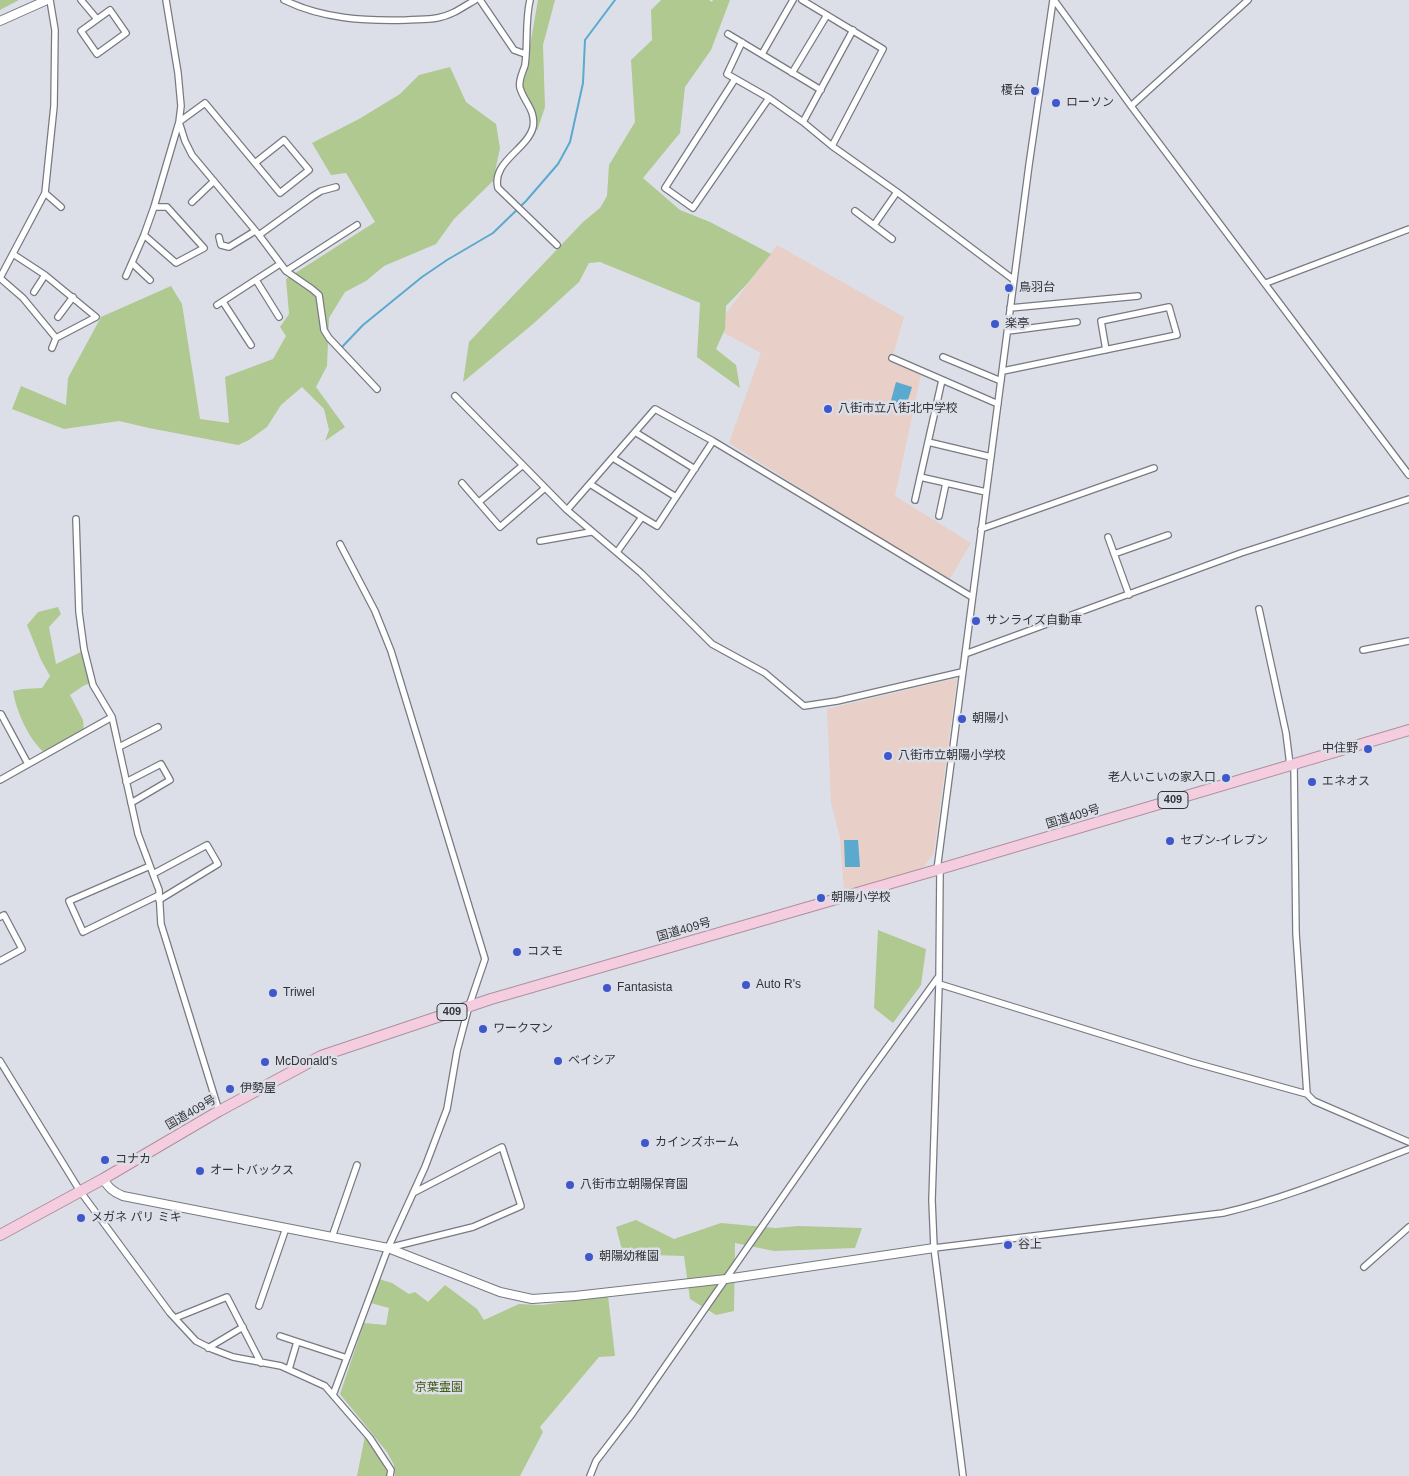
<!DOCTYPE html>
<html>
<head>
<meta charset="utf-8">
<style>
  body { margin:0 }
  canvas { display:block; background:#dcdfe8 }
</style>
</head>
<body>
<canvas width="1409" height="1476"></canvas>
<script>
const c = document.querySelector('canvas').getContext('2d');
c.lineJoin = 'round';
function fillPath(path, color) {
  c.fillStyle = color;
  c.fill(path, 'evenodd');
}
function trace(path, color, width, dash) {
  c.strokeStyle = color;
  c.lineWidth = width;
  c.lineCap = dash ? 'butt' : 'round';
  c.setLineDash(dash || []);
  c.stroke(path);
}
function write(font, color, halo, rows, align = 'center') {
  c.font = font + ' Arial,"Noto Sans JP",sans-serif';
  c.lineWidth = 5;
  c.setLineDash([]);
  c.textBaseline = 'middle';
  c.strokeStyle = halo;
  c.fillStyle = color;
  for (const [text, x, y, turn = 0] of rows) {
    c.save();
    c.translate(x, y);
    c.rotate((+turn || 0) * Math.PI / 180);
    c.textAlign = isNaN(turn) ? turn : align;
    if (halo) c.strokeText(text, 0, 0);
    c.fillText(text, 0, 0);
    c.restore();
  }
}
fillPath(new Path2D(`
  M777 245 904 317 891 362 921 375 895 496 971 543 948 582 729 443 761 353 715 328Z
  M957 678 934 853 923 868 844 891 840 838 831 803 827 709Z`), '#e8cfc7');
fillPath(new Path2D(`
  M0 0H19L0 10Z
  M538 0H555L543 45 545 107 537 131 521 97Z
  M661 0H709L712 2 713 0H730L711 50 685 87 680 133 643 178 680 210 710 222 771 254 747 284 726 306 725 329 716 349 736 365 740 388 697 357 700 303 600 262 589 263 579 282 533 324 463 382 469 342 583 222 600 208 607 196 609 165 635 122 631 60 652 40 651 10Z
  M450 67 466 102 496 124 500 148 493 181 454 219 436 244 384 266 366 281 345 292 329 318 327 366 316 387 345 427 325 441 329 430 324 409 302 387 281 405 267 427 249 440 238 445 149 428 119 421 64 429 12 409 21 386 66 405 68 378 101 317 171 286 182 304 200 419 229 423 225 377 273 359 286 336 280 327 289 314 286 279 375 222 346 173 331 175 312 143 359 119 400 94 419 75Z
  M58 607 61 614 49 627 56 664 83 651 90 683 83 686 70 695 83 720 84 731 45 753C29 740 16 711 13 691L23 689 42 688 50 676 41 660 27 625 38 612Z
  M878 930 926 949 921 985 893 1023 874 1008Z
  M636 1220 674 1239 721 1223 775 1228 798 1226 862 1228 855 1248 774 1251 735 1243 734 1311 716 1315 690 1299 684 1256 623 1254 616 1227Z
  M379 1279 392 1283 409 1294 415 1292 428 1302 445 1285 477 1309 484 1320 519 1304 542 1305 608 1296 615 1356 599 1357 540 1427 543 1432 520 1476H395L394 1465 387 1452 340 1394 364 1323 386 1325 389 1308 371 1303Z
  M365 1436 385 1466 388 1476H357Z`), '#afc991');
fillPath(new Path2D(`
  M896 382 912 387 904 413 889 408Z
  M844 840H858L860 867H845Z`), '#5aa9cf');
trace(new Path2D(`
  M342 347 363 325 422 277 447 260 493 233 526 201 558 164 570 142 583 83 585 40 615 0`), '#5aa9cf', 2);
const minor = new Path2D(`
  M50 0 55 30 54 106 45 193 0 278 23 298 56 338
  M81 0 97 19
  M284 0C323 19 364 21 406 20 416 19 427 20 437 18 451 16 463 7 475 0
  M480 0 514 50 525 54
  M530 0C525 21 528 44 525 65 523 72 518 80 520 88 524 102 536 110 533 127 528 149 491 162 498 188L557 245
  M802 0 883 49 832 146
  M1054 0 1131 106 1409 475
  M110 10 126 33 97 54 81 31Z
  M728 34 821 90
  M742 42 727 74 769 98 803 122 832 146 897 192 1014 280
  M762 54 793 0
  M792 73 827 15
  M735 79 665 188 693 208 769 98
  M1131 106 1248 0
  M803 122 853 30
  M255 163 284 140 309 170 280 193 205 103 179 122 185 141 192 155 259 235 286 271 312 289 319 295 324 330 329 338 377 389
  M45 193 61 207
  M192 202 214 181
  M855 211 892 239
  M874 225 897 192
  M144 235 176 263 204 248 167 207H154
  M259 235 313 196 321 191 336 187
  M219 237 221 245 229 247 255 231
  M13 254 45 275 96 317 56 338 52 348
  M132 263 150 280
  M286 271 357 225
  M126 276 144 235 154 207 179 122 181 106 178 73 166 0
  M256 280 279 317
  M1266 283 1409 229
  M34 292 45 275
  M223 302 251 345
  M217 305 280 264
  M1010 308 1138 296
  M58 317 73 297
  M1008 331 1077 322
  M943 357 1001 381
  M892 358 998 404
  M1003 371 1177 335 1169 307 1101 321 1106 350
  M455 396 567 510 641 573 712 644 765 673 804 706 837 701 962 672
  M635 432 695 469
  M928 442 991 457
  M613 458 676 497
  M920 477 986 492
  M462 483 500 527 545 488
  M590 484 642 517
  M915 500 942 380
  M479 502 523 465
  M567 510 655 409 713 441 972 597
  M939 516 946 483
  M76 519 79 612 84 649 93 685 112 717 138 834 159 890 161 924 219 1111
  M981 529 1154 468
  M1108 537 1129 595
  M540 541 591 532
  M617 552 642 517 657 526 713 441
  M1114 554 1168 535
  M1259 609 1286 733 1290 765
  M1363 650 1409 641
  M965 654 1241 553 1409 499
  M0 714H1L28 764
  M119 747 158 727
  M1294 764 1296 933 1307 1094
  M0 780 112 717
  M126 782 161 764 170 780 131 803
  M150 866 69 901 83 932 159 895
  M940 869 939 984 932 1200 934 1248 963 1476
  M937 870 1029 165 1053 0
  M153 874 207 845 218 864 159 900
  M0 917 4 915 22 949 0 961
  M939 984 1191 1062 1307 1094 1314 1101 1409 1142
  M0 1061 80 1191 170 1313 196 1341 212 1349 233 1357 281 1366 325 1386 370 1438 391 1470 390 1476
  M332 1237 357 1165
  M388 1248 473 1227 521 1206 502 1147 413 1193
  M934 1248 1223 1213C1287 1198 1348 1172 1409 1149
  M1364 1267 1409 1227
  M259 1306 286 1228
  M175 1318 227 1297 261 1363
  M280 1336 347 1358
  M208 1348 243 1327
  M289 1369 297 1342
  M333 1395 388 1248 425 1167 447 1109 457 1051 469 1006 485 959 391 651 375 611 340 544
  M590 1476 596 1461 632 1414 863 1081 939 976`);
const tertiary = new Path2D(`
  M0 21 47 0
  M103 1179C109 1188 113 1192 123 1196L388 1248 500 1292 532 1299 575 1296 726 1279 934 1248`);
const trunk = new Path2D(`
  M0 1235 103 1179 219 1111 321 1056 491 999 933 871 1409 730`);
trace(minor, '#777a82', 8);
trace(tertiary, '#777a82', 10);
trace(trunk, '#ae909f', 12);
trace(minor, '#fff', 5.5);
trace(tertiary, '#fff', 8);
trace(trunk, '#f4cedf', 10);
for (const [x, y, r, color] of [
  [1035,91,5,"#3e58cb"],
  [1056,103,5,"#3e58cb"],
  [1009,288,5,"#3e58cb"],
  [995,324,5,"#3e58cb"],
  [828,409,5,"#3e58cb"],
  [976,621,5,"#3e58cb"],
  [962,719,5,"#3e58cb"],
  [1368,749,5,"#3e58cb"],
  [888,756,5,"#3e58cb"],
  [1226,778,5,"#3e58cb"],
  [1312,782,5,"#3e58cb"],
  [1170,841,5,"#3e58cb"],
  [821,898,5,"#3e58cb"],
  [517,952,5,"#3e58cb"],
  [746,985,5,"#3e58cb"],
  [607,988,5,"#3e58cb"],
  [273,993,5,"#3e58cb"],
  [483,1029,5,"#3e58cb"],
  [558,1061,5,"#3e58cb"],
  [265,1062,5,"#3e58cb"],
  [230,1089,5,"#3e58cb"],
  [645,1143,5,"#3e58cb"],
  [105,1160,5,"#3e58cb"],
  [200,1171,5,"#3e58cb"],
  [570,1185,5,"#3e58cb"],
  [81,1218,5,"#3e58cb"],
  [1008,1245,5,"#3e58cb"],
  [589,1257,5,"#3e58cb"]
]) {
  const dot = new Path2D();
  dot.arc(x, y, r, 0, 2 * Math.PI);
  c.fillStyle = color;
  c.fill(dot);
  trace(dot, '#dcdfe8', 2);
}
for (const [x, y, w] of [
  [1173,800,30],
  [452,1012,30]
]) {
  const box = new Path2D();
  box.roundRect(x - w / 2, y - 8.5, w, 17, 4);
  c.fillStyle = '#dcdfe8';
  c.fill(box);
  trace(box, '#333438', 1);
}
write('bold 11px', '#333438', null, [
  ["409",1173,800],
  ["409",452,1012]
]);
write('12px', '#333438', '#dcdfe8', [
  ["榎台",1025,91,"right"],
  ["ローソン",1066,103],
  ["鳥羽台",1019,288],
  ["楽亭",1005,324],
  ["八街市立八街北中学校",838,409],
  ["サンライズ自動車",986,621],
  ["朝陽小",972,719],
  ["中住野",1358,749,"right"],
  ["八街市立朝陽小学校",898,756],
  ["老人いこいの家入口",1216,778,"right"],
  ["エネオス",1322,782],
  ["セブン-イレブン",1180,841],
  ["朝陽小学校",831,898],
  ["コスモ",527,952],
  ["Auto R's",756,985],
  ["Fantasista",617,988],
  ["Triwel",283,993],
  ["ワークマン",493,1029],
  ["ベイシア",568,1061],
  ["McDonald's",275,1062],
  ["伊勢屋",240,1089],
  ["カインズホーム",655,1143],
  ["コナカ",115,1160],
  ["オートバックス",210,1171],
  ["八街市立朝陽保育園",580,1185],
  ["メガネ パリ ミキ",91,1218],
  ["谷上",1018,1245],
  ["朝陽幼稚園",599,1257]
], 'left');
write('12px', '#333438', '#dcdfe8', [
  ["国道409号",1073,817,-17],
  ["国道409号",684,930,-16],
  ["国道409号",191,1113,-30]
]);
write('12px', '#405a14', '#dcdfe8', [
  ["京葉霊園",439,1388]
]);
</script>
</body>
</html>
